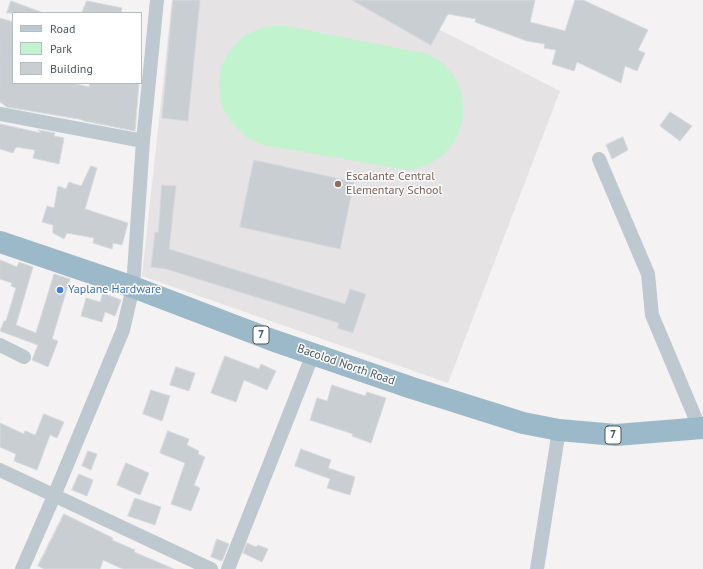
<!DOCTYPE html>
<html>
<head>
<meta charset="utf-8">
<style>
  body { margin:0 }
  #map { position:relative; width:703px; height:569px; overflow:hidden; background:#f5f2f3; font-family:"PT Sans",sans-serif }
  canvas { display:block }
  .legend { position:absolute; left:12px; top:12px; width:130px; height:72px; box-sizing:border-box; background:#fff; border:1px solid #b6bdc0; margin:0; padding:5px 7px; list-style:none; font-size:12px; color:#495961 }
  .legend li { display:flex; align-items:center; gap:8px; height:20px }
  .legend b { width:20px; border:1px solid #b6bdc0 }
</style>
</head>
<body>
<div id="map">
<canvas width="703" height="569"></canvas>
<ul class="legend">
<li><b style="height:5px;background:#bdc9cf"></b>Road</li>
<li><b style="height:11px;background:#c0f3ce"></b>Park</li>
<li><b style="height:11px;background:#c9ced2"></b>Building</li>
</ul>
</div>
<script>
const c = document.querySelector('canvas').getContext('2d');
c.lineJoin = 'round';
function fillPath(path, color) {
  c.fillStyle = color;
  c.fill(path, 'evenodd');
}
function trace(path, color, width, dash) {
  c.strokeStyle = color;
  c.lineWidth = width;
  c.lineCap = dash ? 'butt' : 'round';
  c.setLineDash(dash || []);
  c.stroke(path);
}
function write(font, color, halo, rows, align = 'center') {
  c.font = font + ' "PT Sans",sans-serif';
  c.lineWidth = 3;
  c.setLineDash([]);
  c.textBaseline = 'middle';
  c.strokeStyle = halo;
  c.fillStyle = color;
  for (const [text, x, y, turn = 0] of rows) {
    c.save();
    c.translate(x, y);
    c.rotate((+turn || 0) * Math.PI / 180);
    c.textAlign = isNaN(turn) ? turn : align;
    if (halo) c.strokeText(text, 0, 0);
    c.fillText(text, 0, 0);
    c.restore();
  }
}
fillPath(new Path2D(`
  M172 0H381L560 91 448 383 142 276Z`), '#e6e3e5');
fillPath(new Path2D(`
  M281 25 428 54 443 63 456 79 463 99V119L456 139 443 155 426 166 407 170 264 145 246 137 232 123 222 106 219 87 221 67 230 50 244 36 261 28Z`), '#c0f3ce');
const building = new Path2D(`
  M173 0H200L188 121 162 118Z
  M352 0H535L530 22 565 31 575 0H583L648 30 638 50 645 53 637 71 625 66 621 83 577 62 574 71 552 64 556 50 544 48 545 44 527 41 475 22 476 19 448 14 431 45Z
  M11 1 41 12V13H7Z
  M87 1 122 8 121 13H82Z
  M0 18 13 22V83H72L89 87 90 83H139L135 131 85 121 79 119 7 107 0 102Z
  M670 112 692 126 680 141 660 126Z
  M0 124 41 133 38 130 55 133 54 136 64 138 59 164 33 158 35 150 16 147 13 153 0 149Z
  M623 137 628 150 612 159 606 145Z
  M254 160 354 182 340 249 240 227Z
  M91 166 97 168 85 209 128 223 122 245 113 243 112 249 93 243 94 238 67 233 64 239 53 233V225L42 222 47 206 54 208 58 186 66 189 69 182 81 186Z
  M162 185 176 186 169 249 345 304 350 289 366 294 353 333 337 328 339 323 166 269 151 267 155 232 158 233Z
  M0 260 17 267 19 262 33 267 16 325 36 333 54 274 70 279 52 339 58 341 48 367 32 360 38 345 0 331 4 321H6L16 288 11 286 12 283 0 279Z
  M103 293 121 300 115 316 105 312 102 322 81 316 86 298 100 302Z
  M225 356 259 369 261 364 276 371 267 390 244 380 236 402 211 393Z
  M176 367 195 373 189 391 170 385Z
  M332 385 365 396 367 392 386 398 371 443 352 436 353 434 310 420 317 398 327 401Z
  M151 390 170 396 162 421 143 414Z
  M44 414 64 422 57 438 50 435 37 470 14 461 16 454 0 447V423L24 434 25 431 35 435Z
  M168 431 189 439 187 445 199 451 198 454 205 457 194 485 200 488 191 511 171 504 185 463 160 453Z
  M301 449 331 460 328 468 355 477 350 495 327 488 330 479 295 466Z
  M88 451 97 454 91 470 82 466Z
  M126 463 149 473 140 495 117 485Z
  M79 474 93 480 87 496 72 490Z
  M135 498 161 507 155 525 128 516Z
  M64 514 113 538 112 540 135 550 134 552 174 569H123L103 560 100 569H44L38 566Z
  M217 539 229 544 222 561 211 557Z
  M247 543 256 547 258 545 268 549 262 562 243 553Z`);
fillPath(building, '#c9ced2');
trace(building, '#d6d9de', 1);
trace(new Path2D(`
  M0 114 143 141
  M599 159 648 274 652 315 700 429
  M0 345 24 357
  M0 470 211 569
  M22 569 54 496 123 330 133 287 143 141 157 0
  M228 569 313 354
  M537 569 559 430`), '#bdc9cf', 14);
trace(new Path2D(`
  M0 242 133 287 272 340 412 388 523 423 559 430 616 435 703 428`), '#9cb9ca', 22);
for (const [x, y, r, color] of [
  [338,184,4,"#8d6e63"],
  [60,290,4,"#3f7fe0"]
]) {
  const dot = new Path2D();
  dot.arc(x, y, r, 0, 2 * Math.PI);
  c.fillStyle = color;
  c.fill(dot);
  trace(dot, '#fff', 1.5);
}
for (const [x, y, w] of [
  [261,335,16],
  [613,435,16]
]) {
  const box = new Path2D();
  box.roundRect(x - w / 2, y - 9, w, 18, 3);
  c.fillStyle = '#fff';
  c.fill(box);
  trace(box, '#495961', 1);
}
write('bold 11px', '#495961', null, [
  ["7",261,335],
  ["7",613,435]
]);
write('12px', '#785e54', '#fff', [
  ["Escalante Central",346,177],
  ["Elementary School",346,191]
], 'left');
write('12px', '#366cbe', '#fff', [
  ["Yaplane Hardware",68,290]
], 'left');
write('12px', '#495961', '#fff', [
  ["Bacolod North Road",346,365,19]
]);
</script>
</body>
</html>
